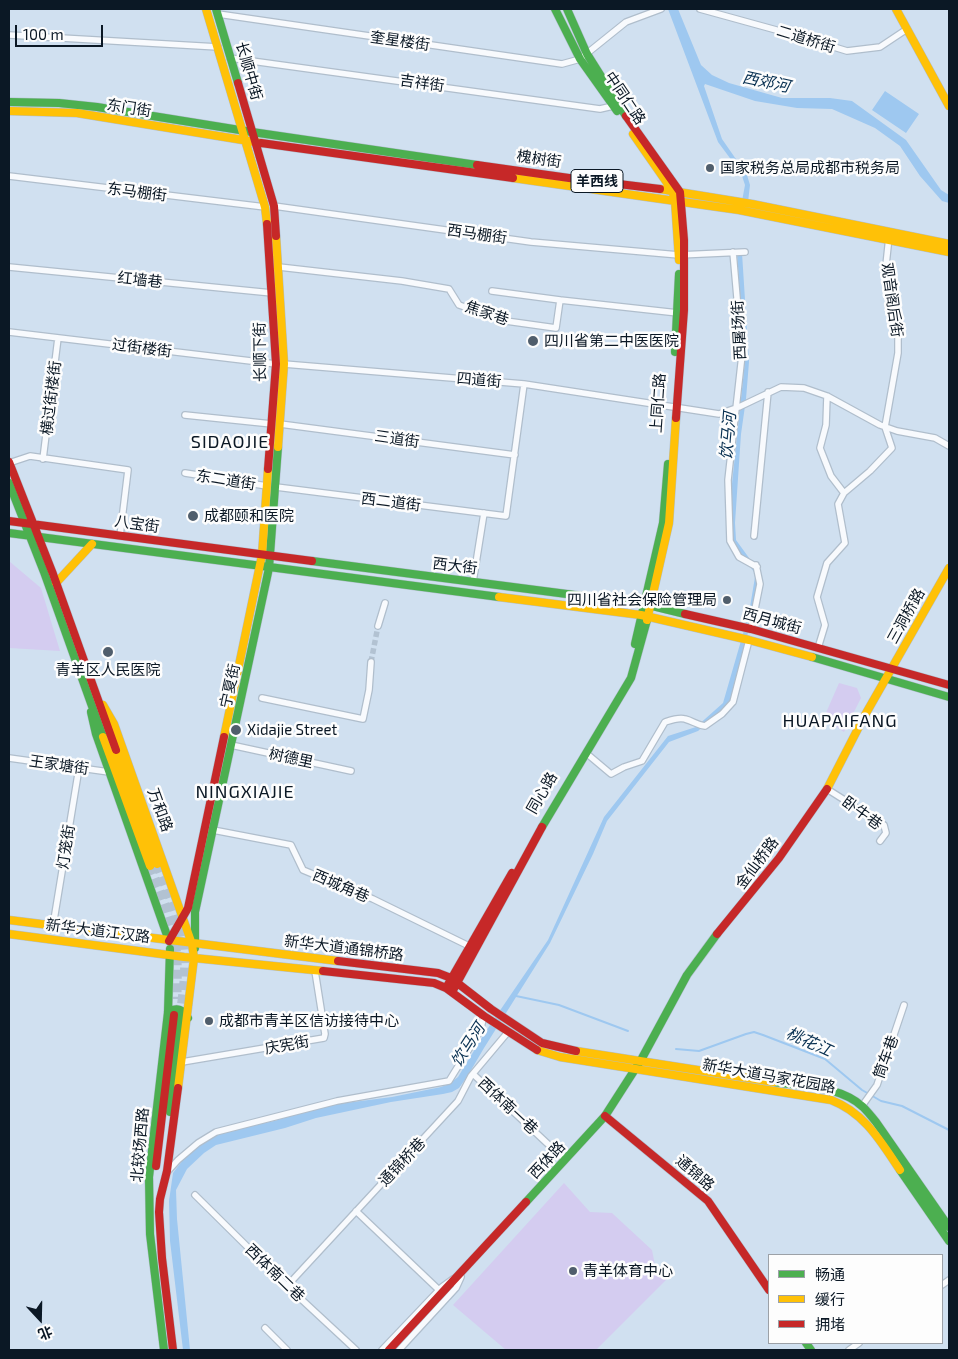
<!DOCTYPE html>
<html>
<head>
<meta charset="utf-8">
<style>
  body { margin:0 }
  #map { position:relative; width:958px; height:1359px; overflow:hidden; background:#d0e0f0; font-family:"Exo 2","Noto Sans SC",sans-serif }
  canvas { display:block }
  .frame { position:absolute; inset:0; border:10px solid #0b1825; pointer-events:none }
  .legend { position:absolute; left:768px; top:1254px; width:175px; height:90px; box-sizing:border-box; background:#fdfdfd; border:1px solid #9ca1a7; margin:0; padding:6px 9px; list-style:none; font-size:15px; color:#0b1825 }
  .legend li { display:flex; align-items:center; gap:10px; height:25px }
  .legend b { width:25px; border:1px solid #9ca1a7 }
  .north { position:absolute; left:15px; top:1294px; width:50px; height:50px; -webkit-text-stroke:4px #fdfdfd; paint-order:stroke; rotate:159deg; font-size:14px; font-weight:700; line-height:20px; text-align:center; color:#0b1825 }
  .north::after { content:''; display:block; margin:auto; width:18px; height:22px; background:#0b1825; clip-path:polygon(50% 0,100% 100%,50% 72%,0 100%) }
  .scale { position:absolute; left:15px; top:25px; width:88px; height:22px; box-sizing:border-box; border:2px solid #0b1825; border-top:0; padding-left:6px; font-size:15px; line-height:18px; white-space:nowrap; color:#0b1825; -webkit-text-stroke:4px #fdfdfd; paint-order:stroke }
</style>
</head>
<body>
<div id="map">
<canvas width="958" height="1359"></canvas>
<div class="frame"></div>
<ul class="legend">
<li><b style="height:6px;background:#4caf50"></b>畅通</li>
<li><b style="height:6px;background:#ffc107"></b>缓行</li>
<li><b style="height:6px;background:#c62828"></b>拥堵</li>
</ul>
<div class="north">北</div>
<div class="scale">100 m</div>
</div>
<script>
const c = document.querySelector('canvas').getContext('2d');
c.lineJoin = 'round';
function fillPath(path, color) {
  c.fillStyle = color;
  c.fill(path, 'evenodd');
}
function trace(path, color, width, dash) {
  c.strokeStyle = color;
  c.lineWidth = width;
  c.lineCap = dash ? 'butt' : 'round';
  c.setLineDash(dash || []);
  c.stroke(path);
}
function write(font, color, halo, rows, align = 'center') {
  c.font = font + ' "Exo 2","Noto Sans SC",sans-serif';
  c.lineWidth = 5;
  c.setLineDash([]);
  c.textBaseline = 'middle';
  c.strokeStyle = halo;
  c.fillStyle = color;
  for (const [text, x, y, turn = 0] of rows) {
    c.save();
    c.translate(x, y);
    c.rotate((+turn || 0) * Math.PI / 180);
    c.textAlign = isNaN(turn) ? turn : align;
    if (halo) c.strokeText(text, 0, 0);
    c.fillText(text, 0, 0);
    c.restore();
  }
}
fillPath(new Path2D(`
  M9 561 41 588 60 651 9 648Z
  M839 683 857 688 861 698 844 732 827 721 825 715Z
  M564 1183 590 1212 612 1213 652 1250 655 1265 668 1278 596 1350H506L453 1305Z`), '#d4ccf0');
fillPath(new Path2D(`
  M668 9H678L701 65 712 75 729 83 782 98H830L852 101 906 140 941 190 949 195V203L942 201 920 176 900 146 875 128 832 109 797 108 755 101 705 84 704 86 722 139 747 175 750 185 748 202 742 201 745 185 741 173 718 142Z
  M885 91 919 114 906 133 872 110Z
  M737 253H742L749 362 746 399 741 434 735 523 736 540 752 562 760 582 735 687 729 703 698 731 669 742 607 821 593 854 550 943 484 1048 467 1077 459 1088 452 1092 443 1094 391 1102 316 1118 285 1128 216 1145 204 1153 187 1169 176 1190 177 1219 190 1350H183L170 1241 169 1201 173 1173 185 1157 203 1141 218 1132 274 1121 322 1106 392 1097 441 1087 449 1084 458 1077 486 1031 548 940 604 817 668 736 696 727 723 703 749 613 755 577 754 572 730 540 729 512 745 361Z`), '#9ec8f0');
trace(new Path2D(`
  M516 996 559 1005 628 1031
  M676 1049 699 1051 746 1034 754 1032 763 1035 825 1059 862 1090 869 1094 881 1101 902 1106 949 1130`), '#9ec8f0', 2);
trace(new Path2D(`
  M371 662 378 626`), '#b2c2d2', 5.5, [5.5, 3]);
trace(new Path2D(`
  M157 864C167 892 181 921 184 950 186 972 183 994 180 1016
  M150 866C160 892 172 919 176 948 178 965 177 982 177 999`), '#b2c2d2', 9, [9, 4.5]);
const street = new Path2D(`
  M700 9 798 36 847 51 880 47 907 29
  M218 14 562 64 580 59 626 22 661 9
  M9 35 218 47
  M230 58 600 109 613 106
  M9 176 265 207
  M274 206 531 242 679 255 745 252
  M733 252 742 355 728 480 730 541 739 557 757 567
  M9 267 272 293
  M279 267 402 281 449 289 459 305 506 321 556 328 560 300 678 313
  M492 291 560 300
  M9 332 276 364
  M284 364 524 384 719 414 739 407 781 387 804 388 827 396 880 425 897 431 935 438 949 446
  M185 415 272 424
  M280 424 515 455
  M43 459 58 338
  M9 463 30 456 128 470 120 536
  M185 473 267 486
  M276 487 506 516 524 384
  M844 493 870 471 892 448 885 427 898 353V334L888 283 886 265 889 237
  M754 536 768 392
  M473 582 484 513
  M378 626 385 603
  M751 629 760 584 756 565
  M818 648 825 625 817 597 827 563 845 543 838 504 844 493 831 476 820 448 826 425 827 396
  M262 698 363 719 369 690 371 662
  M231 745 351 771
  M586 753 611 774 624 767 642 761 665 722C671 720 679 717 685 719 693 721 697 725 705 726L722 714 733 702 749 640
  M9 758 109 772
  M827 789 884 825 886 833 880 841
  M213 830 291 845 303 870 373 899 471 947
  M53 926 79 768
  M182 1062 324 1038 325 1034 315 971
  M473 1074 565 1160
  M862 1106 877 1085 904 1005
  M168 1171 178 1160 198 1143 216 1132 337 1101 449 1081 480 1031 484 1016
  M195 1195 287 1286 356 1350
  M356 1211 439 1290
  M942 1285 949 1280
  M287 1286 458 1101 471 1076 508 1032
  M265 1328 287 1350
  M382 1350 442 1287 453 1279
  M399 1350 456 1288 461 1277
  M849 1350 859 1343`);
const fast = new Path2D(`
  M216 9 238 83
  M555 9 580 59 617 111
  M567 9 587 54 626 116
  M9 102 59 103 97 107 252 132 477 165
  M675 352 679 274
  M9 483 44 572 103 737
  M9 533 499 597
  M312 561 644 604 685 614
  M635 644 663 523 668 464
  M812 657 949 697
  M91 712 96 734 169 941
  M542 827 631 678 647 620
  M195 948V912L269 568 278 447
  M168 1012C177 1007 183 1009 188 1018
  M774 1082C802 1086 841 1086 863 1107 868 1112 872 1117 876 1122L949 1227
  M170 1112 180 1016
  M900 1170 949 1241
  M526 1202 605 1116 641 1060 687 975 717 934
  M806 1343 811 1350
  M164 1350 150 1234 149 1177 168 1012 170 949`);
const slow = new Path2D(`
  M206 9 265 207 267 224
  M896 9 949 106
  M9 111 77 113 261 143
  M633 134 672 190 675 201 679 260
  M513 178 739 210 949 252
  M660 189 752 204 949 244
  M276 236 284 364 278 447
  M56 583 92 544
  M499 597 641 615 749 640 812 657
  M647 620 669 523 676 418
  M103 705 114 724 192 944
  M103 737 150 866
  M224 737 262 555 268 469
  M116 750 157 864
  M827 789 865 715 949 568
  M9 920 338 961
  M9 934 184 957 323 971
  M537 1050 560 1057 831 1100C865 1113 881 1142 900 1170
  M576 1051 774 1082
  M178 1088 194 958 192 944`);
const jam = new Path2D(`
  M238 83 274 206 276 236
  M626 116 680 192 684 240V310L676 418
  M261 143 513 178
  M477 165 569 178 660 189
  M267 224 276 364 268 469
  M9 462 53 574 116 750
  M9 521 312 561
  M685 614 751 629 949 685
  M717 934 779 858 827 789
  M169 941 188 908 224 737
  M338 961 438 973 451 978 491 1009 542 1043 576 1051
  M323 971 434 983 446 988 484 1016 537 1050
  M446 988 512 873
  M452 992 542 827
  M605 1116 708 1201 769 1290
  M156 1166 174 1015
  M173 1350 162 1258 159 1212 160 1199 167 1171 178 1088
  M389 1350 526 1202`);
trace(street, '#b0becc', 8);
trace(fast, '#b0becc', 9);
trace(slow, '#b0becc', 9);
trace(jam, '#b0becc', 9);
trace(street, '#f8fafd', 5.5);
trace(fast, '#4caf50', 8);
trace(slow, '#ffc107', 8);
trace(jam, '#c62828', 8);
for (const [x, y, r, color] of [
  [710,168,5,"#505e6c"],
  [533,341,6,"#505e6c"],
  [193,516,6,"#505e6c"],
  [727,600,5,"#505e6c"],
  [108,652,6,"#505e6c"],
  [236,730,6,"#505e6c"],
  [209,1021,5,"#505e6c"],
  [573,1271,5,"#505e6c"]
]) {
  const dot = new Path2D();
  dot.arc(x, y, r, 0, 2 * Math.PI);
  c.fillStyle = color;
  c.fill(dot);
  trace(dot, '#fdfdfd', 2);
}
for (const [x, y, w] of [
  [597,181,52]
]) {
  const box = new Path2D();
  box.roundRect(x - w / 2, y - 11.5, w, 23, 4);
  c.fillStyle = '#fdfdfd';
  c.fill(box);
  trace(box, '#0b1825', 1);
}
write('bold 14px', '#0b1825', null, [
  ["羊西线",597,181]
]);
write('15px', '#0b1825', '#fdfdfd', [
  ["二道桥街",806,39,17],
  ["奎星楼街",400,41,8],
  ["长顺中街",249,71,74],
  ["吉祥街",422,83,8],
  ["中同仁路",625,98,56],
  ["东门街",129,108,9],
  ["槐树街",539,159,8],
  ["东马棚街",137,192,7],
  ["西马棚街",477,234,8],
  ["红墙巷",140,280,6],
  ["观音阁后街",892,300,82],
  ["焦家巷",487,313,19],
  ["西屠场街",739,330,-93],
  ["过街楼街",142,348,7],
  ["长顺下街",260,352,-91],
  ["四道街",479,380,5],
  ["横过街楼街",51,398,-83],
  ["上同仁路",658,403,-86],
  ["三道街",397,439,8],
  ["东二道街",226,480,9],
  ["西二道街",391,502,7],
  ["八宝街",137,524,8],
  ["西大街",455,566,7],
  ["三洞桥路",906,616,-61],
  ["西月城街",772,621,15],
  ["宁夏街",230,686,-78],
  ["树德里",291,758,12],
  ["王家塘街",59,765,8],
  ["同心路",542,793,-60],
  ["万和路",160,810,70],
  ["卧牛巷",862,813,36],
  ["灯笼街",66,847,-81],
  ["金仙桥路",757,863,-53],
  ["西城角巷",341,886,23],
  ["新华大道江汉路",98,931,7],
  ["新华大道通锦桥路",344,948,7],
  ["庆宪街",287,1045,-10],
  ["筒车巷",886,1057,-70],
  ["新华大道马家花园路",769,1076,10],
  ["西体南一巷",508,1106,43],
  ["北较场西路",140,1145,-85],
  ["西体路",547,1160,-47],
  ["通锦桥巷",402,1162,-47],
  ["通锦路",695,1173,41],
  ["西体南二巷",275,1273,44]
]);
write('15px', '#0b1825', '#fdfdfd', [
  ["国家税务总局成都市税务局",720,168],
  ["四川省第二中医医院",544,341],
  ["成都颐和医院",204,516],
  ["四川省社会保险管理局",717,600,"right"],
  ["青羊区人民医院",108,670,"center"],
  ["Xidajie Street",247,730],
  ["成都市青羊区信访接待中心",219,1021],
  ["青羊体育中心",583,1271]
], 'left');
write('italic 16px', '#083051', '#fdfdfd', [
  ["西郊河",766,82,12],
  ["饮马河",728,436,-85],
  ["桃花江",809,1042,24],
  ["饮马河",468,1045,-57]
]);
c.letterSpacing = '1px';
write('18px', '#0b1825', '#fdfdfd', [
  ["SIDAOJIE",230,442],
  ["HUAPAIFANG",840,721],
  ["NINGXIAJIE",245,792]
]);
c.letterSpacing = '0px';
</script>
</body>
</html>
